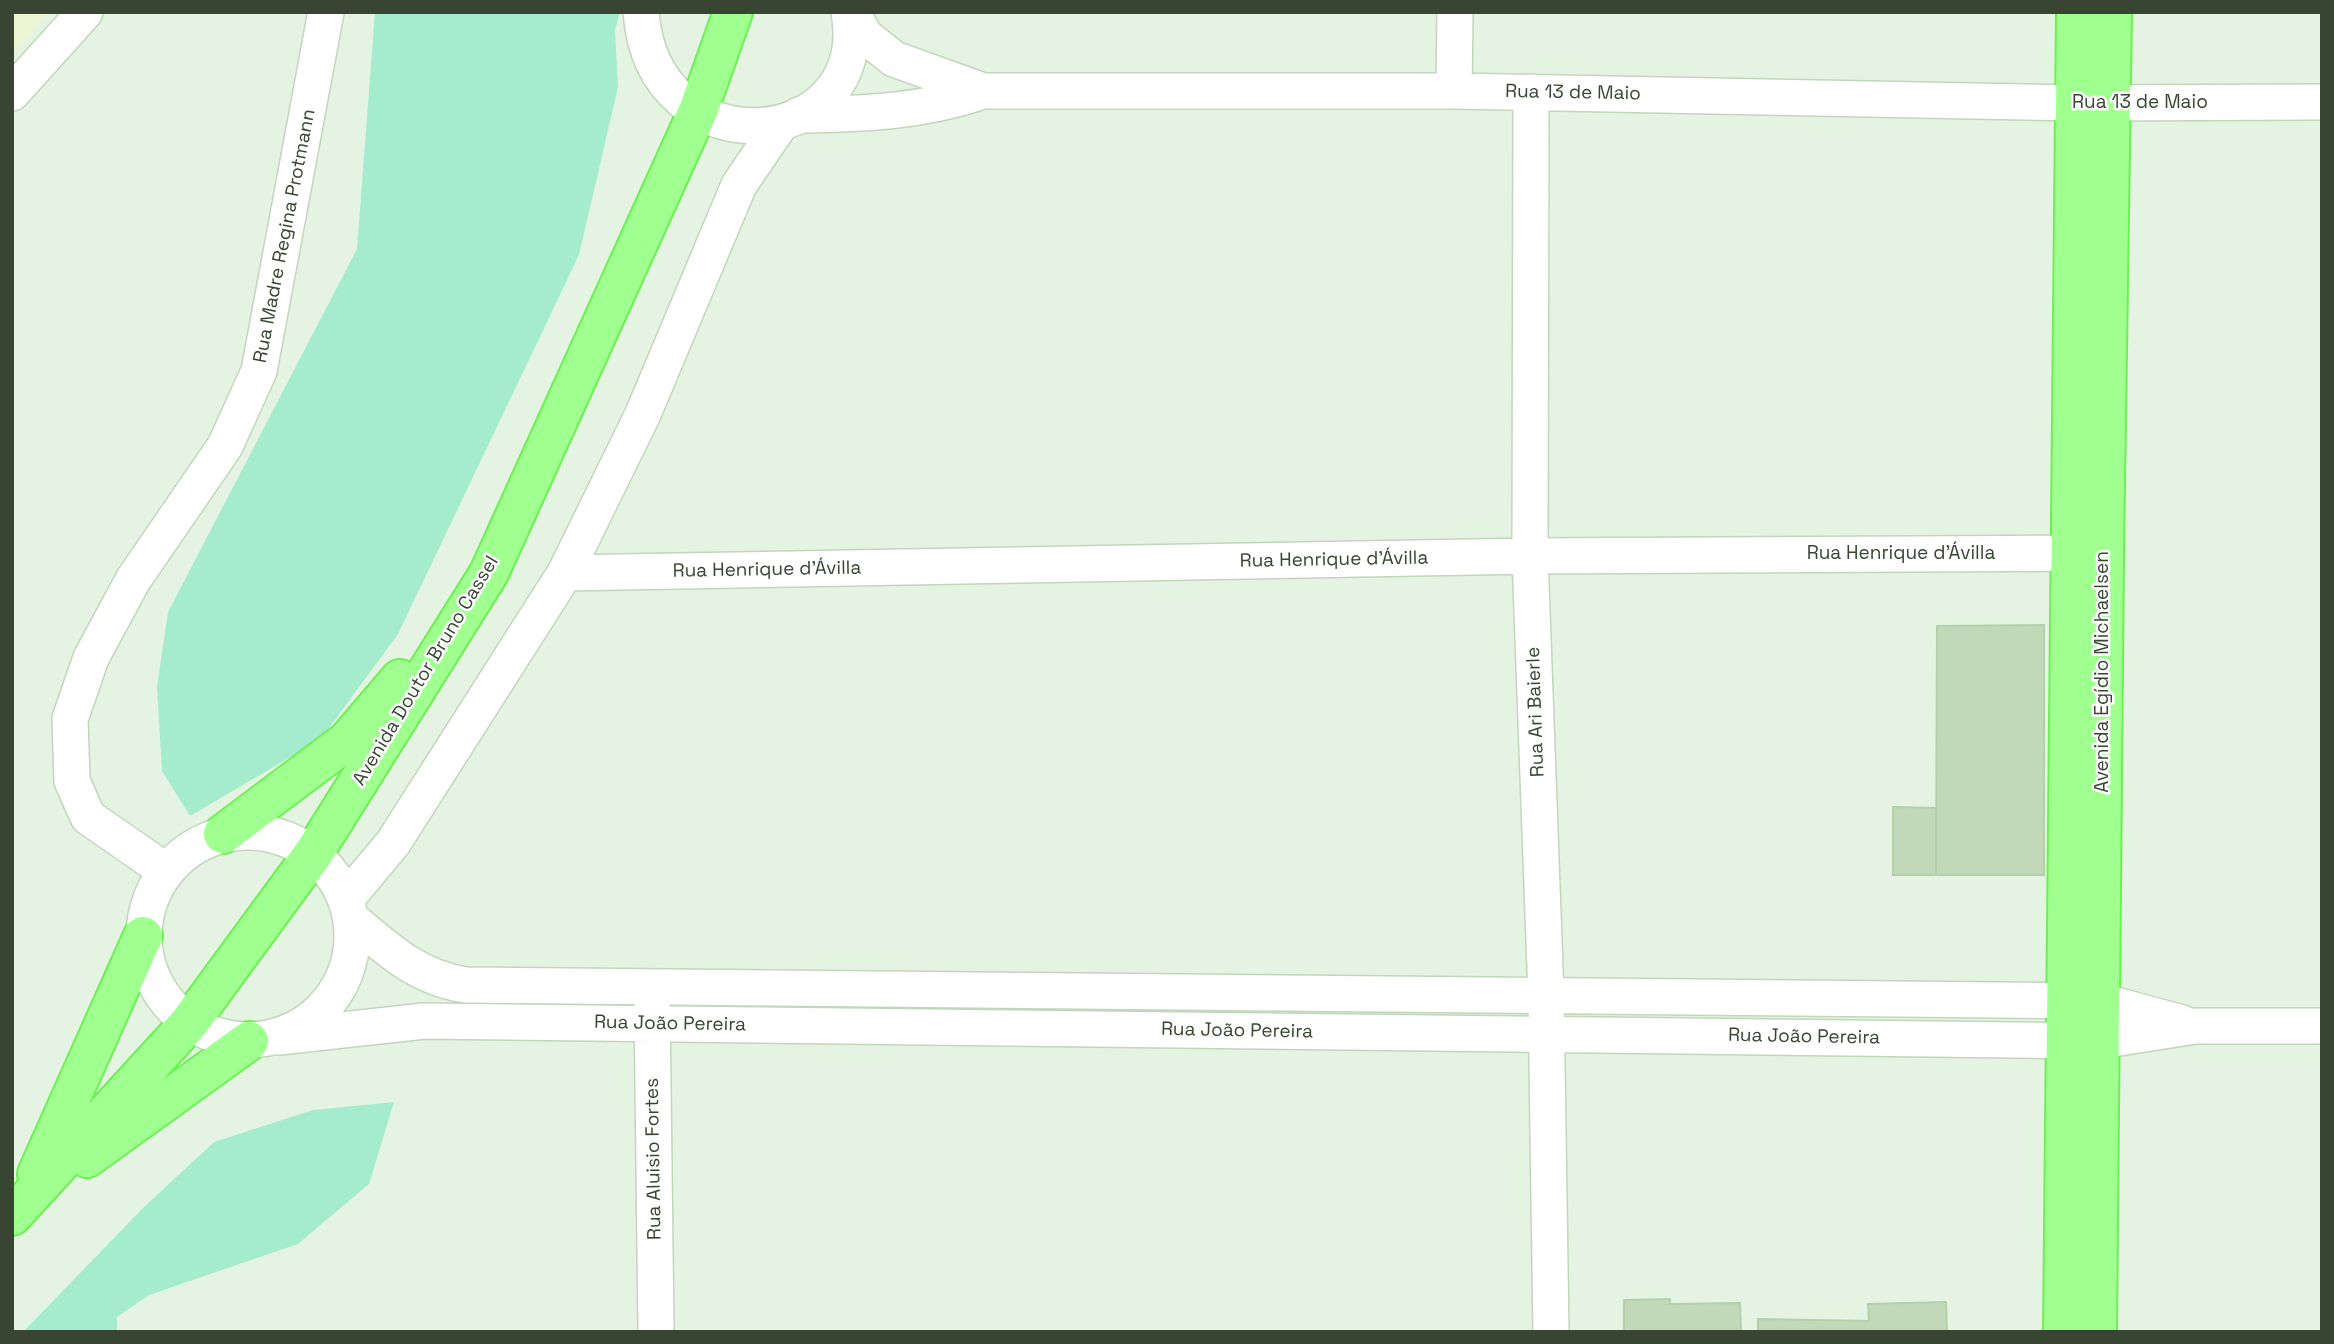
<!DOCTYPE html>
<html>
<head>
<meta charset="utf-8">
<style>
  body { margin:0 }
  #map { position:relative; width:2334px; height:1344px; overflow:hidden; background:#e5f3e2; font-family:"Space Grotesk",sans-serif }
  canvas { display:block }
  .frame { position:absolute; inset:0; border:14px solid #374532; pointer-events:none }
</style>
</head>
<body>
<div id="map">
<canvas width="2334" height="1344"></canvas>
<div class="frame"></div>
</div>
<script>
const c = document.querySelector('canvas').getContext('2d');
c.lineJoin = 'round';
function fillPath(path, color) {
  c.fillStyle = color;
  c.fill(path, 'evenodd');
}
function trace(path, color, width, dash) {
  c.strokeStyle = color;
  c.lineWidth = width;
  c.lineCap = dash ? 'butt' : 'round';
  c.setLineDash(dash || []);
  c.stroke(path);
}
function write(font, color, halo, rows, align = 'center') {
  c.font = font + ' "Space Grotesk",sans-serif';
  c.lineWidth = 5;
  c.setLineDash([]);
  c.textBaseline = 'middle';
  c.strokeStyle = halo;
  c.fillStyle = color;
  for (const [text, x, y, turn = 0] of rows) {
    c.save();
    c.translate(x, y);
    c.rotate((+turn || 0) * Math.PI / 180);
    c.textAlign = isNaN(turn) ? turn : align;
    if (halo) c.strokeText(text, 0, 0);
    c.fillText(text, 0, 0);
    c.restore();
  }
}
fillPath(new Path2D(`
  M12 12H50L12 53Z`), '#ecf6d3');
fillPath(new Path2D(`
  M375 12H620L615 30 618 87 579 255 398 634 321 739 190 816 162 771 157 687 168 612 357 249Z
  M394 1102 369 1184 298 1244 149 1295 117 1317V1332H23L143 1208 214 1142 313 1110Z`), '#a5eccf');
const building = new Path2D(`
  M2044 625V875H1936L1937 626Z
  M1893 807 1936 808V875H1893Z
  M1670 1299V1304L1740 1303 1741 1332H1624V1300Z
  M1946 1302 1947 1332H1758V1319L1869 1321 1868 1304Z`);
fillPath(building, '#c1d9b9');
trace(building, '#b3d1a9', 2);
const minor = new Path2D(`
  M641 12C653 174 874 153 849 12
  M852 12 865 36 894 59 983 91H1454L2077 103 2322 102
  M1454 91 1455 12
  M1531 92 1530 556 1546 996 1551 1332
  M12 93 85 12
  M799 115C863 114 923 112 983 91
  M565 573 1530 556 2100 553
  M144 936a104 104 0 1 1 208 0a104 104 0 1 1-208 0Z
  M166 871 88 817 72 781 70 719 91 658 133 580 225 446 259 371 326 12
  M347 898 393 843 565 573 643 414 739 185 782 122
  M354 921C389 951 419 978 466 985L2101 1001 2182 1023
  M652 1001 656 1332
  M279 1037 424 1021 2100 1041 2195 1026H2322`);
const major = new Path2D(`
  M223 834 347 741 400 679
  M87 1158 249 1041
  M37 1174 143 936
  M12 1216 189 1023 313 854 489 573 698 111 733 12
  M2063 1332 2076 12
  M2097 1332 2104 554 2112 12`);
trace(minor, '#c0d7bb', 38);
trace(major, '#6df053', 42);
trace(minor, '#fff', 35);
trace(major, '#9fff8f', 38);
write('19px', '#374532', '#fff', [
  ["Rua 13 de Maio",1573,93,1],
  ["Rua 13 de Maio",2140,103],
  ["Rua Madre Regina Protmann",285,236,-79],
  ["Rua Henrique d'Ávilla",1901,554],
  ["Rua Henrique d'Ávilla",1334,560,-1],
  ["Rua Henrique d'Ávilla",767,570,-1],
  ["Avenida Doutor Bruno Cassel",426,671,-59],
  ["Avenida Egídio Michaelsen",2103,672,-90],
  ["Rua Ari Baierle",1536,712,-92],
  ["Rua João Pereira",670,1024,1],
  ["Rua João Pereira",1237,1031,1],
  ["Rua João Pereira",1804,1037,1],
  ["Rua Aluisio Fortes",654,1159,-91]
]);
</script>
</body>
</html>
